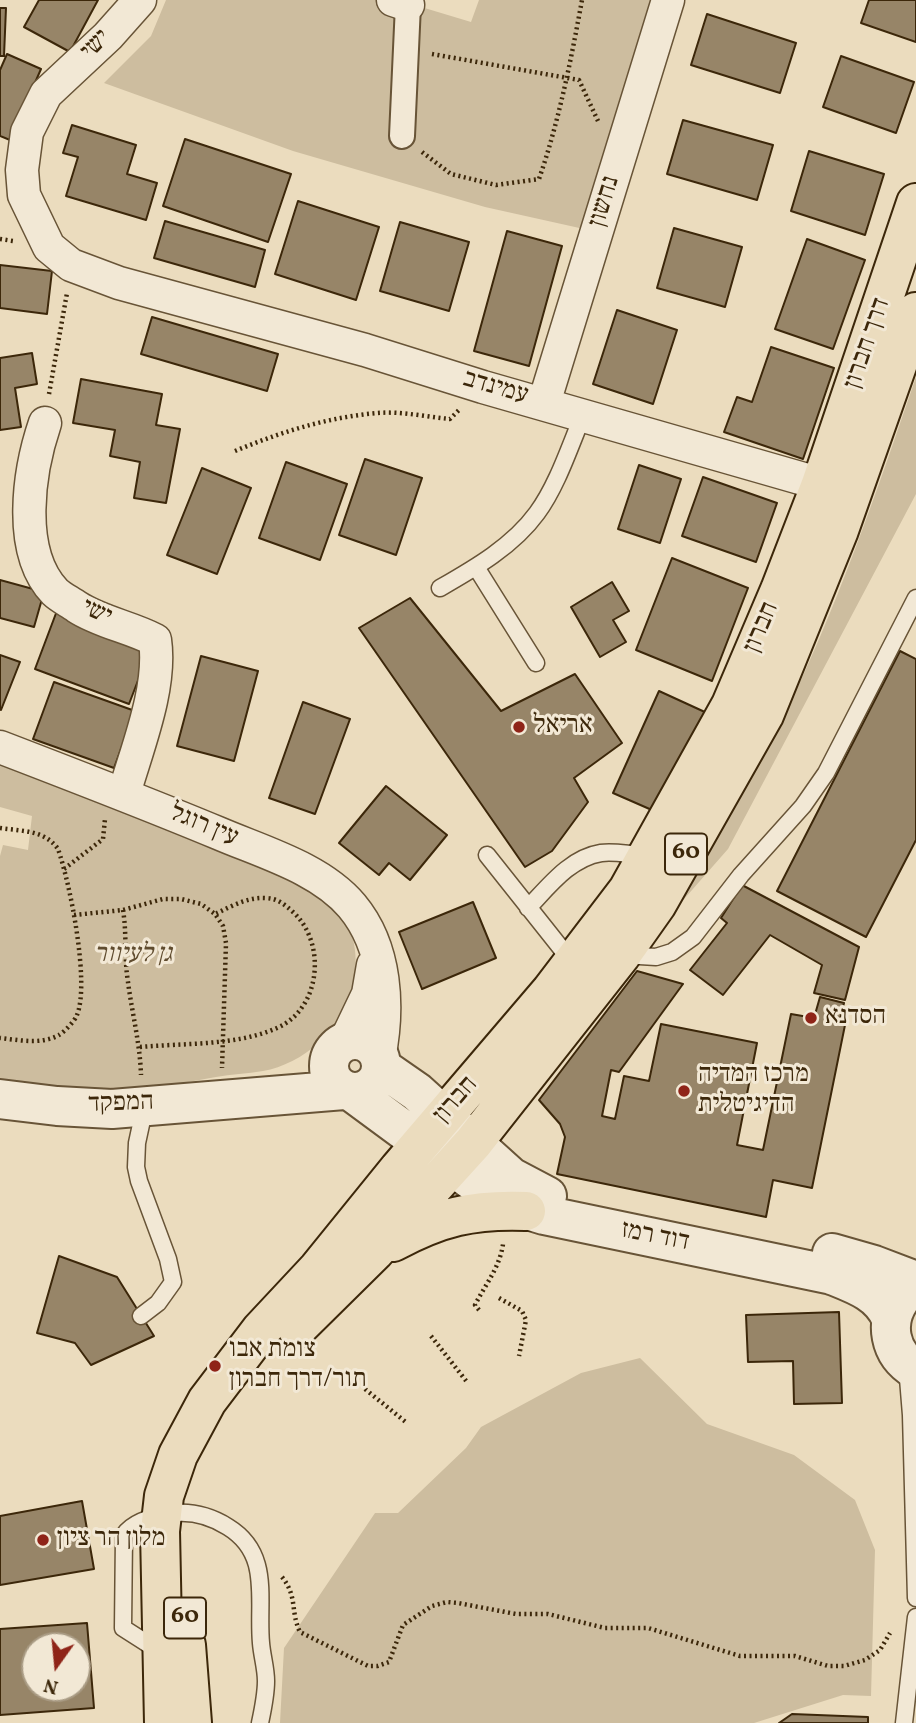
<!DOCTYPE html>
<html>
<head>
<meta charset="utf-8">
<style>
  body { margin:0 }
  #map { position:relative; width:916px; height:1723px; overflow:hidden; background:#ebdcbe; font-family:Vollkorn,serif }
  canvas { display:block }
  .north { position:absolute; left:21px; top:1632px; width:70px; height:70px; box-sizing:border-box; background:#f2e8d5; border:2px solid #a99b84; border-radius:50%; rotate:195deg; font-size:19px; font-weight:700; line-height:28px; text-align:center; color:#3c270a }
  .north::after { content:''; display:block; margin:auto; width:24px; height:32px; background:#8f2418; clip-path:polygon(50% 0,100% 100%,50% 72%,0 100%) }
</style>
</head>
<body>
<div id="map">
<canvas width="916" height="1723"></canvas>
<div class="north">N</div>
</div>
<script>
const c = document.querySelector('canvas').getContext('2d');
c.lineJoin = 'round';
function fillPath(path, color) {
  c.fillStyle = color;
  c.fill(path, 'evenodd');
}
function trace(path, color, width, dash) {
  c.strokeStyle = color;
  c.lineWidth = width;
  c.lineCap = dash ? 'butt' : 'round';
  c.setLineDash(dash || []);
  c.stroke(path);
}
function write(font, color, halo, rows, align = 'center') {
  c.font = font + ' Vollkorn,"Frank Ruhl Libre",serif';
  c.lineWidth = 6;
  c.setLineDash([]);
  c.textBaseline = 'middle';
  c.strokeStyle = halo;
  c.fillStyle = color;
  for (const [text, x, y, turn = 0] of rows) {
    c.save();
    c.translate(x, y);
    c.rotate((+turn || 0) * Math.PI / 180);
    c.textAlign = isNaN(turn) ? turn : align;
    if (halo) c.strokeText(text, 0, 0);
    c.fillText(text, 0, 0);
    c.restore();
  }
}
fillPath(new Path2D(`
  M166 0H398L471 22 479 0H656L584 229 485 207 293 151 104 83 151 36Z
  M916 377V494L728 849 649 939C695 868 744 798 781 722 836 611 876 494 916 377Z
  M0 762C79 792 158 823 236 856 269 870 313 882 338 910 357 932 359 963 352 990 342 1030 303 1064 263 1071 247 1074 231 1074 216 1077 186 1082 157 1089 127 1089 85 1090 42 1086 0 1085V856L3 845 28 850 32 816 0 807Z
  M640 1358 707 1424 794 1455 855 1500 875 1550 871 1696 843 1695 754 1723H280L284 1648 375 1513H398L466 1448 481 1427 581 1373Z`), '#cdbd9f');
const building = new Path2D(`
  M39 0H98L70 52 24 27Z
  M869 0H916V42L861 23Z
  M0 8H6L4 56H0Z
  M707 14 796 43 780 93 691 65Z
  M7 54 41 69 10 140 0 136V70Z
  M841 56 914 82 896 133 823 107Z
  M683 120 773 145 757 200 667 174Z
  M72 125 136 145 127 174 157 183 146 220 66 196 78 157 63 153Z
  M185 139 291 174 268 242 163 206Z
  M809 151 884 174 865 235 791 211Z
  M298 201 379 227 356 300 275 274Z
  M165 221 265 250 255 287 154 258Z
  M400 222 469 242 449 311 380 291Z
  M674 228 742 247 725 307 657 288Z
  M507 231 562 246 529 366 474 351Z
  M807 239 865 260 833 349 775 329Z
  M0 265 52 271 47 314 0 308Z
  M617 310 677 330 653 404 593 384Z
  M152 317 278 354 267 391 141 354Z
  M771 347 834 368 803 459 724 432 737 397 752 402Z
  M32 353 37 384 15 388 21 427 0 430V358Z
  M81 379 162 394 156 425 180 429 166 503 134 498 140 462 110 456 115 430 73 423Z
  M365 459 422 478 396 555 339 535Z
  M286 462 347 484 320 560 259 538Z
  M639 465 681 479 660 543 618 529Z
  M202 468 251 488 217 574 167 555Z
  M703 477 777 503 756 562 682 536Z
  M672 558 748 588 712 681 636 650Z
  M0 580 44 592 34 627 0 618Z
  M612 582 629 611 613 620 626 642 600 657 571 607Z
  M410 598 501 711 575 674 622 743 574 778 588 802 552 851 525 867 359 628Z
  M58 608 152 644 129 704 35 669Z
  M900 651 916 659V840L866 937 777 891Z
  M0 655 20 662 1 710 0 709Z
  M201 656 258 671 234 761 177 746Z
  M54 682 135 711 114 768 33 739Z
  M659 691 707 713 661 814 613 793Z
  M303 702 350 719 315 814 269 798Z
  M386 786 447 835 410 880 389 863 379 875 339 843Z
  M742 885 859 947 845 1000 814 993 822 965 770 935 723 995 690 970 727 923 721 918Z
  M473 902 496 958 422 989 399 932Z
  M637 971 683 984 619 1072 611 1070 602 1116 615 1119 624 1076 649 1081 661 1024 757 1043 737 1145 763 1150 791 1014 814 1018 820 997 844 1003 839 1023 845 1025 812 1188 773 1180 766 1217 557 1174 565 1137 560 1124 539 1100Z
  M59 1256 117 1277 154 1336 91 1365 75 1343 37 1333Z
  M839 1312 842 1403 794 1404 793 1361 748 1362 746 1315Z
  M82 1501 94 1569 0 1585V1516Z
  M87 1623 94 1708 0 1715V1629ZM35 1646H77V1688H35Z
  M792 1714 868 1717V1723H779Z`);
fillPath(building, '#978568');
trace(building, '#3c270a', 2);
const service = new Path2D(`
  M476 567 536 663
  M440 588C475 568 513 546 537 513 557 486 570 446 583 415
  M487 855 572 962
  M528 908C549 886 570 858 601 853 615 851 631 855 645 855
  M623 955 656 957 672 952 693 937 741 875 803 806 826 773 916 598
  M141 1316 158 1303 173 1282 168 1259 139 1181 136 1167 137 1143 145 1106
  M907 1366 911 1415 916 1598
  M159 1651 123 1628 124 1535C134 1520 159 1515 177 1513 194 1512 212 1517 228 1527 272 1554 257 1600 261 1643 262 1656 266 1668 266 1681 266 1695 263 1709 260 1723
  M904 1723 916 1617`);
const pedestrian = new Path2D(`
  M402 136 408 5`);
const minor = new Path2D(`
  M140 0 108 36 46 94 27 132 22 170 24 195 49 247 71 265 119 283 365 350 483 387 821 484 833 503
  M393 0 408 5
  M544 403 668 0
  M45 423C29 470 16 551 55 592 60 597 70 602 77 607 100 622 130 627 155 640 162 688 137 748 124 794
  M0 747C73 775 146 803 218 833 262 852 320 868 352 906 387 948 389 1008 379 1058
  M345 1042 368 994 373 965`);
const tertiary = new Path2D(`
  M329 1066a26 26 0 1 1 52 0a26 26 0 1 1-52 0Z
  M381 1067 417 1092 511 1177 547 1196
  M352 1092 493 1196 508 1204 544 1215 832 1275C857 1285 880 1293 891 1318
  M0 1099 57 1106 112 1109 344 1090
  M832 1253 874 1265 916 1281
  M902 1297C883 1322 889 1354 916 1370`);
const trunk = new Path2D(`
  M393 1242C440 1217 472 1209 526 1211
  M297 1328 375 1251 473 1143 621 955 657 904 764 715 839 530 916 312
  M186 1645 192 1723
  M164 1723 160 1531 164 1496 178 1455 207 1401 261 1330 318 1269 399 1169 551 991 628 890 731 705 780 590 821 484 916 203`);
trace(service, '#685437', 19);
trace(pedestrian, '#685437', 28);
trace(minor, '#685437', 35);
trace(tertiary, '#685437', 42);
trace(trunk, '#3c270a', 42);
trace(new Path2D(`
  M432 54 579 80 598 121
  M422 152 451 174 496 185 539 179C559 121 571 60 582 0
  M0 239 13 241
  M49 394 67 293
  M235 451C281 432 328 417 378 413 401 411 427 417 450 419L459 410
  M0 828C21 831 45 830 58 849 70 883 90 983 77 1015 75 1021 64 1032 59 1035 41 1045 19 1040 0 1038
  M64 869 103 839 105 819
  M123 910C127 934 124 958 128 982 132 1013 140 1043 141 1075
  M74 915 123 910 163 899H181L201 904 215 914 223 926 226 943 222 1068
  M126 948 164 955
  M140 1047C184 1043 236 1046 277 1028 321 1009 327 943 293 912 284 904 277 898 265 898 247 897 230 907 215 914
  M499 1298 522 1311 526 1320 519 1356
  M479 1310 475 1305C485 1285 500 1267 503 1244
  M431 1336 467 1382
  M365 1389 407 1423
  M282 1577C298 1597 290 1611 300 1632L368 1666H378L389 1662 403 1625 432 1606 447 1602 458 1603 516 1614H548L605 1628H648L740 1656H795L828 1666H844L865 1660 880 1650 890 1633`), '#3c270a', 4.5, [2, 3.5]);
trace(service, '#f2e8d5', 16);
trace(pedestrian, '#f2e8d5', 24);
trace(minor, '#f2e8d5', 32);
trace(tertiary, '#f2e8d5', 38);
trace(trunk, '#ebdcbe', 38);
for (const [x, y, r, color] of [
  [519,727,7,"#8f2418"],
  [811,1018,7,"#8f2418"],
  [684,1091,7,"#8f2418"],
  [215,1366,7,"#8f2418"],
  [43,1540,7,"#8f2418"]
]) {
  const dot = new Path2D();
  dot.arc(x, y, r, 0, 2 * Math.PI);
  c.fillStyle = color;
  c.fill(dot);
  trace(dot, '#f2e8d5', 2.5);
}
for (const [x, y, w] of [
  [686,854,42],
  [185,1618,42]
]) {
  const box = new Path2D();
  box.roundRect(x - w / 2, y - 20.5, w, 41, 5);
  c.fillStyle = '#f2e8d5';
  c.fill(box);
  trace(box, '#3c270a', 2);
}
write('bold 24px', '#3c270a', null, [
  ["60",686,854],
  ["60",185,1618]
]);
write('26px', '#3c270a', '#f2e8d5', [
  ["ישי",97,46,-46],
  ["נחשון",606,202,-73],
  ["דרך חברון",869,344,-71],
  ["עמינדב",495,389,16],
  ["ישי",96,614,24],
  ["חברון",763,628,-67],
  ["עין רוגל",203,827,23],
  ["חברון",457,1101,-49],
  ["המפקד",121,1105,-2],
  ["דוד רמז",655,1238,11]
]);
write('26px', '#3c270a', '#f2e8d5', [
  ["אריאל",533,727],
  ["הסדנא",825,1018],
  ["מרכז המדיה",698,1076],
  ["הדיגיטלית",698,1106],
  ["צומת אבו",229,1351],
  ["תור/דרך חברון",229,1381],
  ["מלון הר ציון",57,1540]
], 'left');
write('italic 26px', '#604c2f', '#f2e8d5', [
  ["גן לעיוור",133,956]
]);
</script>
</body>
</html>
